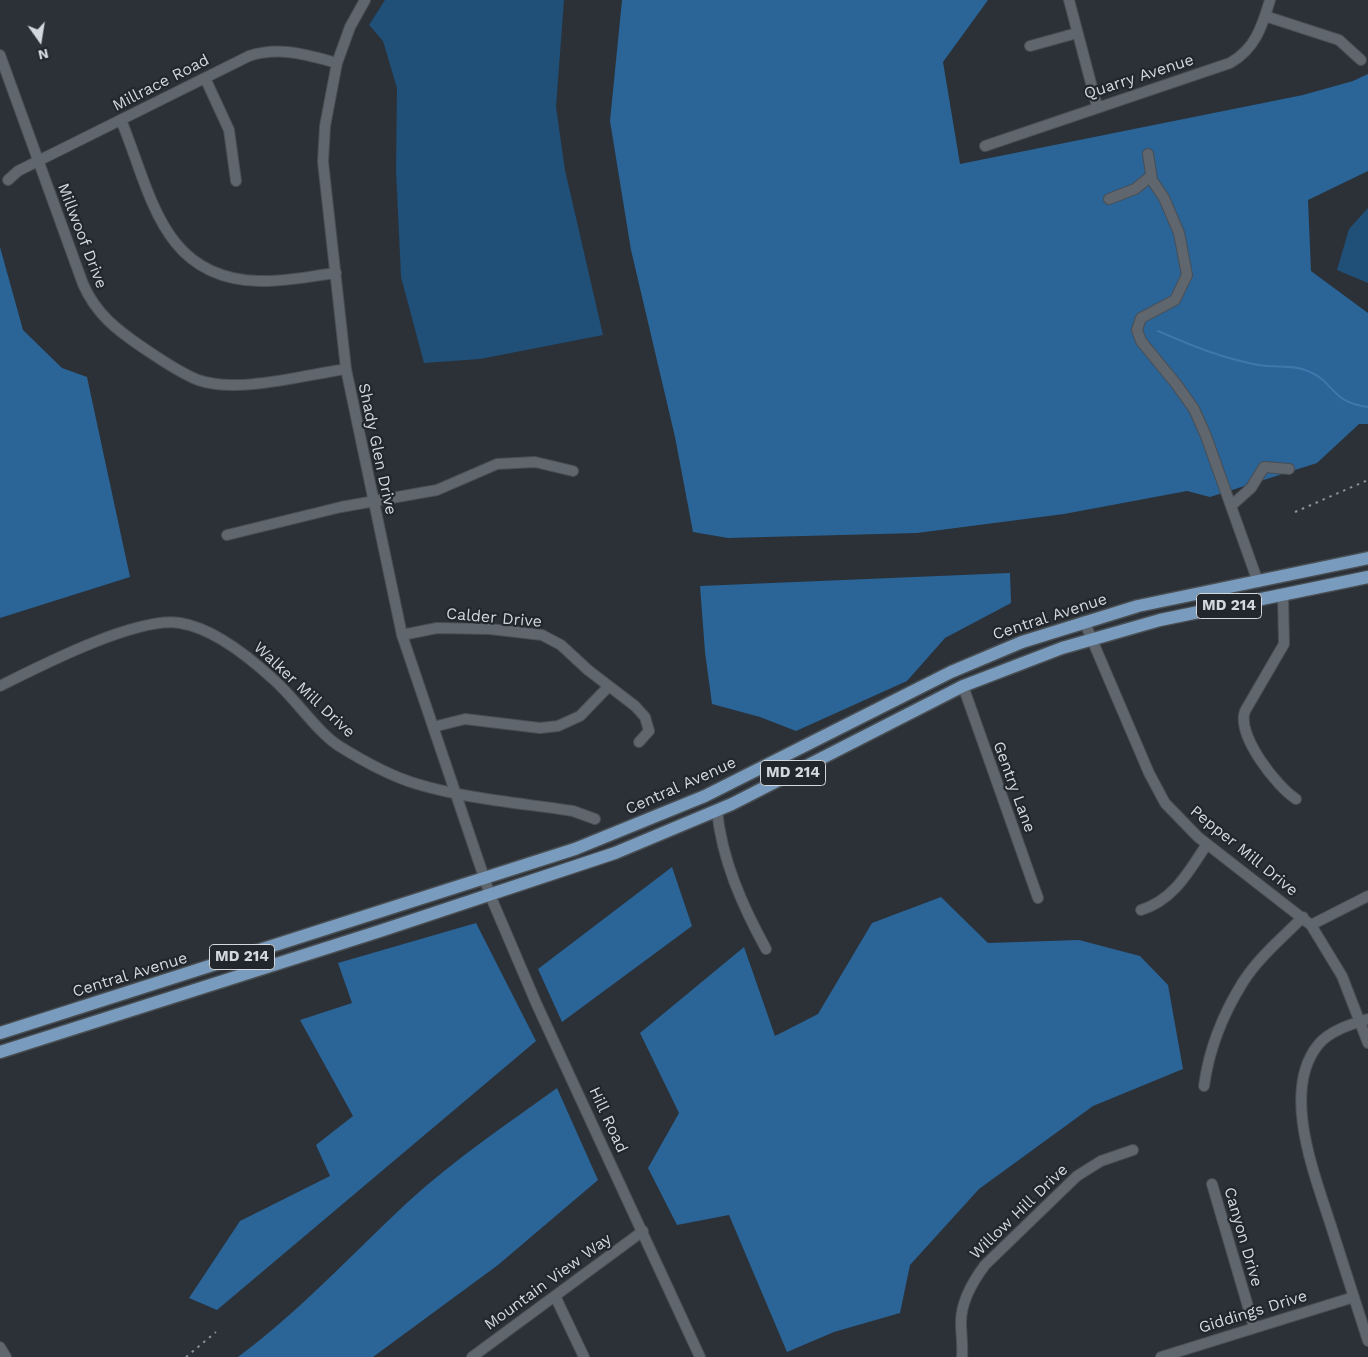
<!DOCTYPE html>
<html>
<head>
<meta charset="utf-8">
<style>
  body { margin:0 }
  #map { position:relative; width:1368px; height:1357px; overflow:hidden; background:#2b3137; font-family:"Work Sans",sans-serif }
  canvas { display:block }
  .north { position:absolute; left:15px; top:15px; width:50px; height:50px; -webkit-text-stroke:4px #21272d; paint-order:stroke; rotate:167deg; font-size:14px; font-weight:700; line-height:20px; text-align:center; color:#d4d7db }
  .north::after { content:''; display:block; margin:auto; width:18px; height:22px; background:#d4d7db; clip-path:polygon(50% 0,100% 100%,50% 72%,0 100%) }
</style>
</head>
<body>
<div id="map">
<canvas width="1368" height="1357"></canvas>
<div class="north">N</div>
</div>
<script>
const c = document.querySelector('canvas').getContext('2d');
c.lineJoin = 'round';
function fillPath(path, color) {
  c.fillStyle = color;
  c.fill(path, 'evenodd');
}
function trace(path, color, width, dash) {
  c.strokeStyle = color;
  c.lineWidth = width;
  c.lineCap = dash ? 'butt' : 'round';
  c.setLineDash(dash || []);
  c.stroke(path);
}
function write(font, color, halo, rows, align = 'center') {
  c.font = font + ' "Work Sans",sans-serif';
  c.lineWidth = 4.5;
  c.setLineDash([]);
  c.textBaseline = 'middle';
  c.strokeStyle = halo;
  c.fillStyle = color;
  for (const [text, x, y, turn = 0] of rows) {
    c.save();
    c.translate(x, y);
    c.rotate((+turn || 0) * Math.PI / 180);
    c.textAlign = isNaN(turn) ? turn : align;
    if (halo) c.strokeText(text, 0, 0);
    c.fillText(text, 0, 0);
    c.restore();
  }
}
fillPath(new Path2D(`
  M385 0H564L556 107 565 170 603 335 480 359 424 363 401 277 396 170 397 88 383 41 369 25Z
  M1368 208V283L1337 270 1349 229Z`), '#204f78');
fillPath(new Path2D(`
  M622 0H988L943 62 960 164 1303 95 1353 81 1368 74V171L1308 200 1311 271 1368 313V424H1359L1317 463 1210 497 1187 491 1064 514 917 533 728 538 693 532 675 437 631 250 610 121Z
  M0 247 23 330 62 368 87 377 130 577 0 618Z
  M1010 573 1011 603 945 638 907 681 796 731 760 717 712 704 705 652 700 586Z
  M672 867 692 926 562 1022 538 969Z
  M941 897 988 943 1079 940 1140 956 1168 985 1183 1069 1093 1106 979 1189 910 1265 900 1313 834 1332 787 1352 729 1215 677 1225 648 1168 679 1113 640 1033 744 947 775 1036 818 1014 872 923Z
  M476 923 536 1041 217 1310 189 1298 240 1221 330 1176 316 1145 353 1116 300 1020 352 1003 338 963Z
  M557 1088 598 1180 498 1265 373 1357H238C300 1311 353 1253 409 1201 455 1159 507 1124 557 1088Z`), '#2b6497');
trace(new Path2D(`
  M1158 331C1190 345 1224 359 1259 365 1275 368 1293 364 1308 371 1335 382 1330 402 1368 407`), '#3e77ac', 2);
const minor = new Path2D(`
  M365 0 350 27 337 63 325 126 323 162 346 369 402 635 490 895 537 1005 700 1357
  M1069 0 1097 106
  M1265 16 1339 40 1361 60
  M1030 46 1077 33
  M0 55 83 284C96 314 117 330 142 347 160 359 178 372 198 380 238 394 304 375 346 369
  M205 78 229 130 236 181
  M121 120C151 192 161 279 259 281 284 282 311 276 336 273
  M985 146 1230 63C1255 49 1262 27 1270 0
  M1148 154 1152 180 1164 198 1179 233 1187 275 1175 300 1141 318 1137 330 1141 341 1177 385 1194 409 1206 436 1258 582
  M8 180 18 171 38 161 249 56C280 46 307 55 337 63
  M1109 199 1135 189 1151 176
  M1232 505 1251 488 1264 467 1289 469
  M227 535 341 507 437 490 497 464 535 462 573 471
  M1283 595 1284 644 1245 711C1236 735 1277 787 1296 799
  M1084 621 1149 773 1165 803 1198 837 1311 925 1342 976 1368 1043
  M402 635 437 628 490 629 542 635 561 645 588 670 635 706 645 717 649 731 639 742
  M0 686C40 666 137 616 180 623 213 628 249 657 273 679 294 697 317 732 339 746 363 761 390 776 417 784 467 799 521 803 573 811L595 819
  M963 686 1038 898
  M433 727 465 719 540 728 558 726 580 716 609 686
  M717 811C722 860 742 905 766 949
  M1141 910C1174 900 1189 871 1207 844
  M1311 925 1368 896
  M1368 1019C1351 1024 1329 1031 1318 1045 1280 1092 1316 1178 1332 1229 1344 1266 1356 1304 1368 1341
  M1204 1086C1209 1049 1223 1014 1243 982 1258 958 1283 937 1303 917
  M1212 1184 1254 1327
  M555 1296 584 1357
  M0 1347 6 1357
  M472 1357 643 1231
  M962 1357C963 1345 961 1334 961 1322 961 1301 973 1281 985 1265L1077 1176 1101 1161 1133 1150
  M1161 1357 1354 1297`);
const major = new Path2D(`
  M0 1033 575 849 705 796 951 672 1022 642 1138 606 1368 558
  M0 1052 380 931 615 853 732 804 963 686 1062 648 1160 620 1368 577`);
trace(minor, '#494e53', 12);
trace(major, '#494e53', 15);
trace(minor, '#5f666d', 10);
trace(major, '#799cbe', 12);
trace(new Path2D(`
  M1295 512 1368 480
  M186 1357 216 1332`), '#8d9196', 2, [2.5, 5]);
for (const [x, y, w] of [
  [1229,606,65],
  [793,773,65],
  [242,957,65]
]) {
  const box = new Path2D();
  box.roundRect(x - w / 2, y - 12.5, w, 25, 4);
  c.fillStyle = '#21272d';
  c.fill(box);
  trace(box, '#d4d7db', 1);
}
write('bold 15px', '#d4d7db', null, [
  ["MD 214",1229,606],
  ["MD 214",793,773],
  ["MD 214",242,957]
]);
write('16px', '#d4d7db', '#21272d', [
  ["Quarry Avenue",1139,77,-18],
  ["Millrace Road",161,83,-27],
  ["Millwoof Drive",82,236,69],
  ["Shady Glen Drive",377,449,78],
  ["Central Avenue",1050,617,-18],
  ["Calder Drive",494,618,5],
  ["Walker Mill Drive",304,690,43],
  ["Central Avenue",681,786,-24],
  ["Gentry Lane",1014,787,70],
  ["Pepper Mill Drive",1244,851,39],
  ["Central Avenue",130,975,-17],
  ["Hill Road",608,1120,65],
  ["Willow Hill Drive",1019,1212,-44],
  ["Canyon Drive",1243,1237,74],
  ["Mountain View Way",548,1282,-36],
  ["Giddings Drive",1253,1312,-17]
]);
</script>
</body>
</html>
